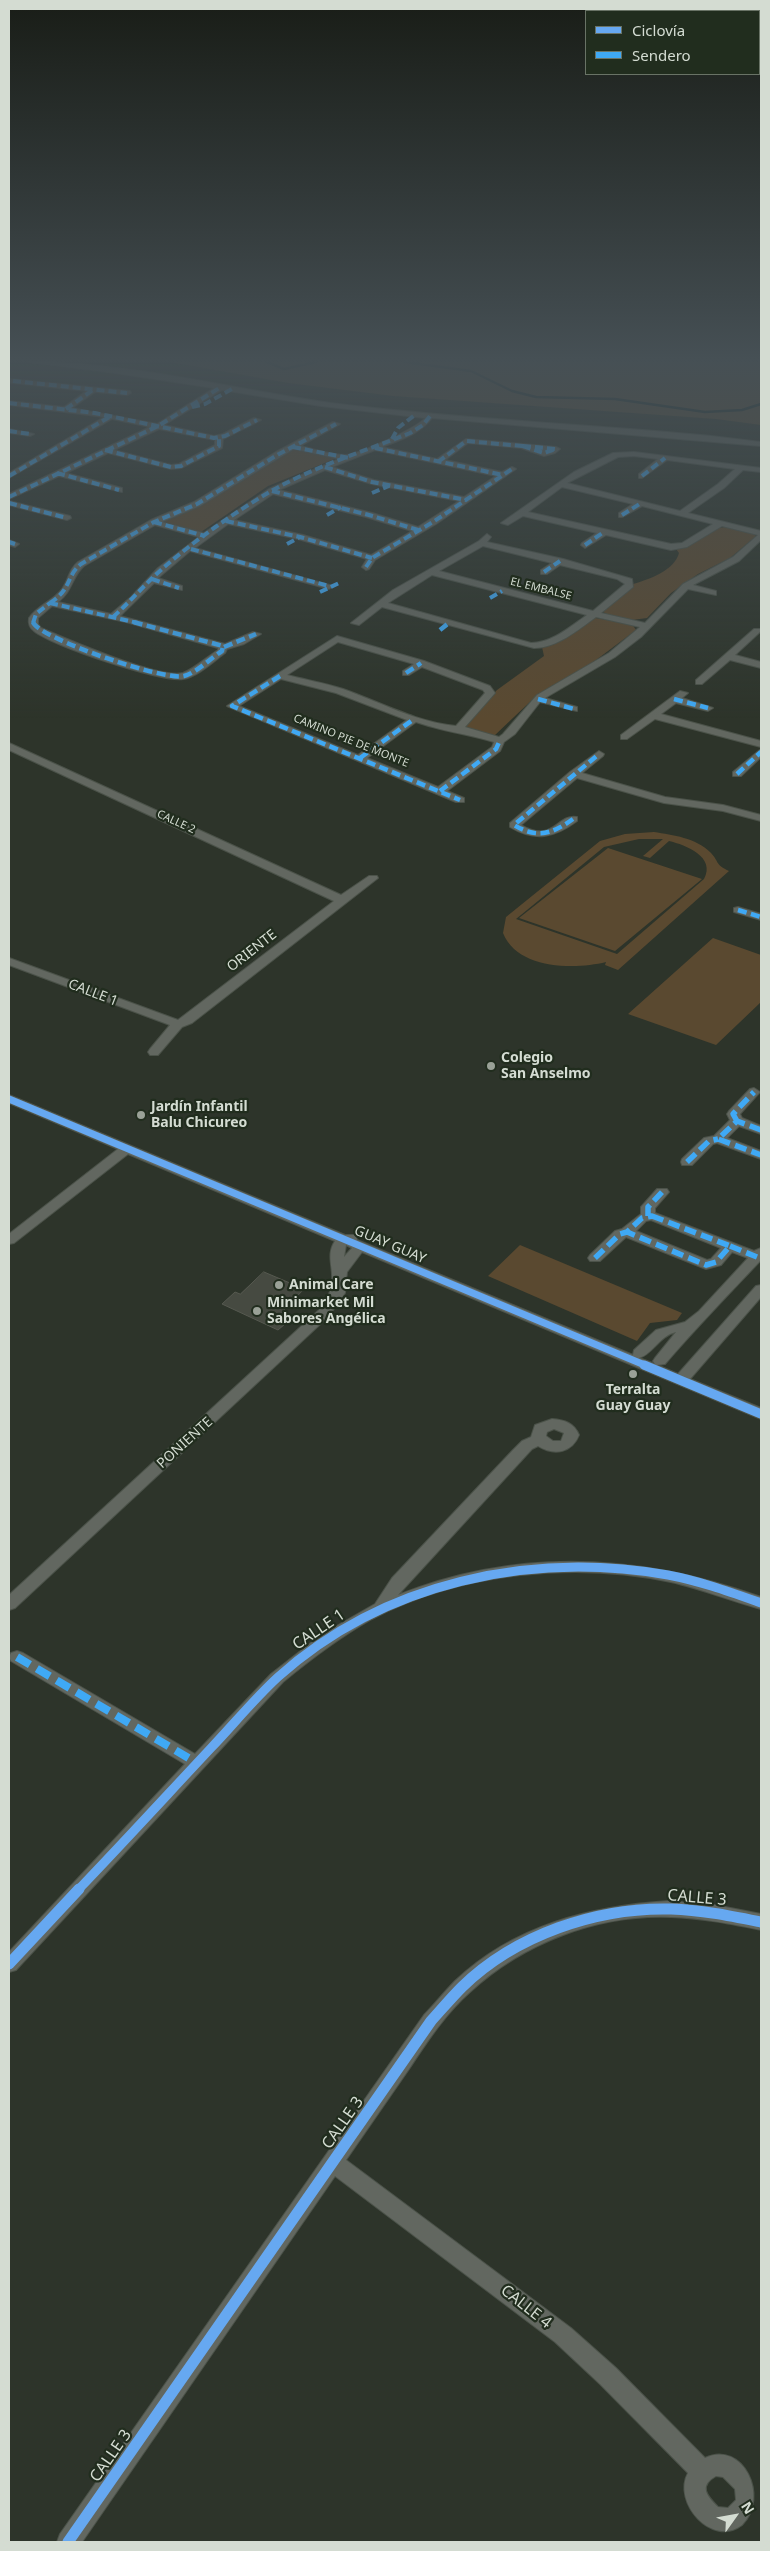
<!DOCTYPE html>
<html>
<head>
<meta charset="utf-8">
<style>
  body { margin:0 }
  #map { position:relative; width:770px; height:2551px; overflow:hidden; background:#2d342a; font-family:"Noto Sans",sans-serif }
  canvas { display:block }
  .frame { position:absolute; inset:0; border:10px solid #d4dcd2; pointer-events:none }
  .legend { position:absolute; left:585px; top:10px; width:175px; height:65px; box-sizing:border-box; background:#212d1e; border:1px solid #697366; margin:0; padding:6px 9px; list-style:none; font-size:15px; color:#d4dcd2 }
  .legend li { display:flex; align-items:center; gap:10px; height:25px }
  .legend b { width:25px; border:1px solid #697366 }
  .north { position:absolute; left:710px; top:2491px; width:50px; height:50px; -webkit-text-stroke:4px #212d1e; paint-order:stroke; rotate:58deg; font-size:14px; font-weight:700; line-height:20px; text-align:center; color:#d4dcd2 }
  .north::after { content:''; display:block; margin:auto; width:18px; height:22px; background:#d4dcd2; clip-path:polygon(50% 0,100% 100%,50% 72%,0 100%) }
</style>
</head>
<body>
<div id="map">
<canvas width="770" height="2551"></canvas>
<div class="frame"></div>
<ul class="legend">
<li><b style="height:6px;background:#66a8f1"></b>Ciclovía</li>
<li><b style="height:6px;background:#3fa9f5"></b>Sendero</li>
</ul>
<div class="north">N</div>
</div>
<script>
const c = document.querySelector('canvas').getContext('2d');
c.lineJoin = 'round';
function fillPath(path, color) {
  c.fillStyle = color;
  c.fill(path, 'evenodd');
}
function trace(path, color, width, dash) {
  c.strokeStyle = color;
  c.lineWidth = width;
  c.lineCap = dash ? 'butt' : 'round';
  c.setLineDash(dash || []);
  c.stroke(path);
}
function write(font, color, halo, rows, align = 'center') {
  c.font = font + ' "Noto Sans",sans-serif';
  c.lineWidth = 4.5;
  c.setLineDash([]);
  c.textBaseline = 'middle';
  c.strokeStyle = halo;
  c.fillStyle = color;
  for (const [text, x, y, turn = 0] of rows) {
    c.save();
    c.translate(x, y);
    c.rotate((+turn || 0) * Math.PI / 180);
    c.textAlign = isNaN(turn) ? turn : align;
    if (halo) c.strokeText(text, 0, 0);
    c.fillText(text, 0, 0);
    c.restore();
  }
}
fillPath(new Path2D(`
  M169 362H761V425L716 419 393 396 288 383Z
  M294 449 337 458 268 486 201 532 160 521Z
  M725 527 756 534 755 537 730 558 698 574 671 593 647 618 632 620 605 614 602 609 630 589 633 584C648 580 675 570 679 553L676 549C694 545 707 529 725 527Z
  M595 618 632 624 636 630 588 666 534 698 494 736 461 728 497 690 544 656 542 647 588 619Z
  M654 832C673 835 696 838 710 852 720 862 714 864 729 871L618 970 605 965 606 962C574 970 517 969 503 933L506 917 600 841 625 834ZM639 839H663L643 856 650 858 669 841C686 845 716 857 704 879L617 954 516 919 604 847Z
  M608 848 702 879 615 951 519 918Z
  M713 938 761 955V1002L716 1045 628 1014Z
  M520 1245 682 1313 677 1320 650 1323 637 1341 488 1276Z`), '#5a4930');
trace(new Path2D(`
  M267 362 284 369 316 362
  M405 362 471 371 512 391 536 397 615 399 705 412 742 410 761 404`), '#071f20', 2.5);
const building = new Path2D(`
  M264 1272 304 1289 281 1313 292 1318 278 1330 222 1304 235 1292 240 1294Z`);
fillPath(building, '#464a41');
trace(building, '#565950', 1);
const minor = new Path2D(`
  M29 362C131 362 231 389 331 403 457 419 585 424 711 436L761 442V446L432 418C420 434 400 440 382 447L437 459 466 439 556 447 560 449 555 453 544 456 521 448 468 443 445 460 502 472 512 467 516 469 436 524 375 560 369 569 366 570 362 567 367 559 298 539 228 524 195 548 333 586 329 589 190 551 158 578 182 586V590L154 583 120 616 225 644 253 632 261 634 244 644 227 649 225 653C214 661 197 677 183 679 161 682 52 646 34 631 30 628 28 624 29 618 38 605 53 601 62 589 69 580 68 570 78 562L151 520 194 502 276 452 333 422 340 424 300 446C314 449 331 455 346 455 358 455 417 428 425 418L321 406 222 390 164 425 214 436 223 434 254 418 261 420 223 439 222 448 181 468 171 469 108 453 66 473 122 488V492L59 476 9 499V494L150 427 112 419 9 478V473L104 417 9 405V401L64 407 86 391 13 383H10V379L130 391 131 393 127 395 95 392 72 408 157 424 214 388 115 373ZM159 429 215 440V445L179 464 171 465 114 450ZM294 449 339 459 269 489 204 533 162 522 200 506ZM375 450 496 476 464 497 374 480 332 467ZM325 470 372 484 459 501 418 527 372 513 279 490ZM273 494 366 517 412 531 371 555 303 535 234 520ZM155 525 199 537 158 568 131 597 111 614 58 602C73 591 72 576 84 566ZM52 606 126 622 218 648V650C207 657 194 669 183 673 162 680 64 638 41 628L38 624V618Z
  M9 429 34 434 30 436 9 433Z
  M634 452 761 468V472L743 470 724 488 688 513 761 531V540L739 561 693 585 716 591V595L688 589 641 637 615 657 545 698 577 707V711L540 702 515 734 504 742 500 751 447 791 464 798V802H456L227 706 337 636 424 661 490 686 495 693 465 727 499 737 503 734 537 695 609 653 640 627 596 617C578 630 557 648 534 648L382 607 359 625 351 623 393 590 479 541 487 534 491 537 487 542 563 559 632 579 633 587 601 613 645 623 683 584 733 557 758 535 722 526 687 547 671 550 606 535 585 548 581 545 582 543 597 533 523 516 508 525 501 523 574 472 613 453ZM634 456 658 459 639 474V478H642L667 460 735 469 718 484 680 511 567 483 618 457ZM562 487 633 504 619 513V517H622L642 506 713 524 682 543 671 544 528 512ZM483 546 552 563 541 570V574H547L560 565 617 579 625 584 593 611 439 571ZM432 575 587 615C571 626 552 643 531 643L388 603ZM338 642 414 664 403 671V675H409L422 667 483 690 485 693 456 726C416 722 380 702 343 689 325 683 306 680 287 675ZM281 679 336 693 407 720 358 755 239 706ZM416 722C441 731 468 734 494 742L492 747 438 787 367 758Z
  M9 501 70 516 71 518 67 520 9 505Z
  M9 540 19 544 15 547 9 545Z
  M754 629H760L761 631 735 655 761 662V668L730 660 702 684H696V680Z
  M680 691 688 693 682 698 713 708 708 711 676 703 661 714 761 741V747L655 719 627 739H621V735Z
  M9 743 341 895 369 876H377L378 878 192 1023 182 1027 158 1055H150L148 1052 150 1049 170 1025 9 965V958L178 1020 334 901 9 750Z
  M761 749V757L741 776H733V772Z
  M599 751 604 754 603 756 582 773 665 797 723 805 761 815V821L723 811 664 803 577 778 521 825C554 844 557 813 577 817V821C554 838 535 842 510 827V823L570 772Z
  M738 907 761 914V920L734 912V908Z
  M754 1088 760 1092 740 1114 742 1118 761 1126V1134L739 1126 727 1138 761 1151V1159L717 1143 713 1144 692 1165H682L681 1162 682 1159 704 1138 714 1136 730 1120 727 1114 729 1111 750 1089Z
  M9 1095 345 1235H356L357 1240 633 1355 634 1350 656 1330 685 1322 699 1311 748 1258 732 1252 721 1265 706 1269 626 1237 600 1261H590L588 1258 590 1255 615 1231 622 1229 641 1214V1207L657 1189H667L669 1192 655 1208V1213L754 1251 761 1248V1260C729 1294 695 1329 665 1364L657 1365 678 1374 756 1286 761 1285V1297L690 1379 761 1408V1419L362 1252 347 1272 345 1293 329 1316 15 1608 9 1610V1595L319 1310C346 1278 321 1262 335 1241L128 1154 14 1243 9 1244V1234L118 1149 9 1103ZM651 1220 721 1248 711 1259 707 1260 636 1231 646 1221ZM346 1245 352 1248 344 1257ZM676 1332 655 1358 653 1361 655 1364 639 1358C653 1354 659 1336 676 1332Z
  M552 1419C565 1420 574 1423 579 1435 572 1453 554 1456 538 1446L532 1449 398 1595C518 1547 641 1554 761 1597V1609C731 1601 702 1589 671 1582 574 1561 460 1573 372 1619 340 1637 311 1659 283 1682L16 1970 9 1972V1952L185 1764 11 1661 9 1657 11 1653 17 1651 23 1653 195 1754 271 1674 321 1635 375 1604 392 1578 513 1450 522 1441 531 1437 535 1425ZM554 1429 564 1433 561 1441H553L546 1436 547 1432Z
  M669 1901 715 1905 761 1914V1930C731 1924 702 1918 671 1917 598 1914 523 1943 470 1992 445 2014 427 2042 409 2069 388 2099 367 2130 346 2160L571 2328 616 2368 705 2458C743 2440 770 2497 742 2525 712 2548 672 2502 688 2473L600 2384 555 2342 335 2176 82 2542H57L60 2534 424 2015C435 2004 444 1992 455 1981 514 1925 591 1906 669 1901ZM716 2476 723 2477 735 2489 736 2500 728 2508 718 2507C707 2496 698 2486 716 2476Z`);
trace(minor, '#4b5249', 2);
fillPath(minor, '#626760');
trace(new Path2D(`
  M13 381 127 393
  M9 403 95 413 214 438 225 436 257 420
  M192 407 205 404 232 389
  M66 409 94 389
  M9 431 30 434
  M392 439 398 428 416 414
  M523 446 556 449 544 453Z
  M293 447 349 458
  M375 448 503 475
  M105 450 171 467 181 466 219 446V438
  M438 462 466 441 523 446
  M325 467 372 482 466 500
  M57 473 119 490
  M9 476 111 416
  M642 476 665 458
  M272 491 369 515 418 530
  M372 493 389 486
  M9 497 158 426 221 387
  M9 503 67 518
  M327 515 341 507
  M622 515 641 503
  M226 521 300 537 372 558
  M154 522 205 536
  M9 542 15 544
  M287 544 300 537
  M585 545 604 532
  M191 549 329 586
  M366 567 372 558 433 522 512 469
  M544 572 560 561
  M152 579 179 588
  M320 592 339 583
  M490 598 502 591
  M50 603 138 623
  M50 603C72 589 66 576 81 564L154 522 197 504 279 454 336 424
  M113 617C130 602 145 584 162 569 195 540 235 512 273 490 316 466 365 451 410 433L423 425 430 416
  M33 623 36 614 50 603`), '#3fa9f5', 4, [8, 4]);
trace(new Path2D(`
  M33 622C38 638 164 681 184 676 196 673 211 658 222 651L223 646 133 622
  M440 630 450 622
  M224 647 256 634
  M406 673 421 663
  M280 676 232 706 460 800
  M538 699 574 709
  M674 699 708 708
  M360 758 414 719
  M737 774 761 752
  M440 791 496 749 500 740
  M573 819C552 834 537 839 514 825L599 754
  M738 910 761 917`), '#3fa9f5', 4.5, [9, 4.5]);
trace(new Path2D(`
  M737 1121 733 1114 754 1092
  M761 1130 737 1121 718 1139 761 1155
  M687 1162 709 1141 718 1139
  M648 1216V1207L662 1192
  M652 1216 730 1246 716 1262 706 1265 627 1232 642 1218Z
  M730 1246 757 1257
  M595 1258 620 1234 627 1232`), '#3fa9f5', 5.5, [12, 5.5]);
trace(new Path2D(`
  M17 1657 197 1763`), '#3fa9f5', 8, [15, 8]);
trace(new Path2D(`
  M9 1099 647 1366`), '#66a8f1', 7);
trace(new Path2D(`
  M644 1365 761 1414
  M78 1890C123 1843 167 1795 211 1748 233 1725 254 1699 278 1677 384 1582 530 1551 668 1575 700 1581 730 1592 761 1603`), '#66a8f1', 9);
trace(new Path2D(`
  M9 1964 79 1889
  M68 2542 431 2021C441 2010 451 1998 462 1987 515 1935 597 1907 671 1909 702 1910 731 1916 761 1922`), '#66a8f1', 11);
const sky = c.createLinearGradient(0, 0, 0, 719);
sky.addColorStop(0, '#191d17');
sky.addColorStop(0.5, '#465055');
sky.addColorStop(1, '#46505500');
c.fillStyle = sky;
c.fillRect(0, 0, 770, 719);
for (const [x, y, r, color] of [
  [491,1066,5,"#9aa197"],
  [141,1115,5,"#9aa197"],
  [279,1285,5,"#9aa197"],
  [257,1311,5,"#9aa197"],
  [633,1374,5,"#9aa197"]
]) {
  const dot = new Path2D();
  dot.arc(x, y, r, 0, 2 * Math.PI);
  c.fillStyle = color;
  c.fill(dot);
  trace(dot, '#212d1e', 2);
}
write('11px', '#d4dcd2', '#212d1e', [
  ["EL EMBALSE",541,589,14],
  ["CAMINO PIE DE MONTE",351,741,22],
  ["CALLE 2",176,822,25]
]);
write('14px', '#d4dcd2', '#212d1e', [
  ["ORIENTE",252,951,-38],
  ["CALLE 1",93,993,21],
  ["GUAY GUAY",390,1245,23],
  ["PONIENTE",185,1443,-42]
]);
write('bold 14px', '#d4dcd2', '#212d1e', [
  ["Colegio",501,1058],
  ["San Anselmo",501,1074],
  ["Jardín Infantil",151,1107],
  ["Balu Chicureo",151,1123],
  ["Animal Care",289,1285],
  ["Minimarket Mil",267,1303],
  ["Sabores Angélica",267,1319],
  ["Terralta",633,1390,"center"],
  ["Guay Guay",633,1406,"center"]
], 'left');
write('16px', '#d4dcd2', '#212d1e', [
  ["CALLE 1",319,1630,-34],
  ["CALLE 3",697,1898,5],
  ["CALLE 3",343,2123,-55],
  ["CALLE 4",526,2307,38],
  ["CALLE 3",111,2456,-55]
]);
</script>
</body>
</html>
